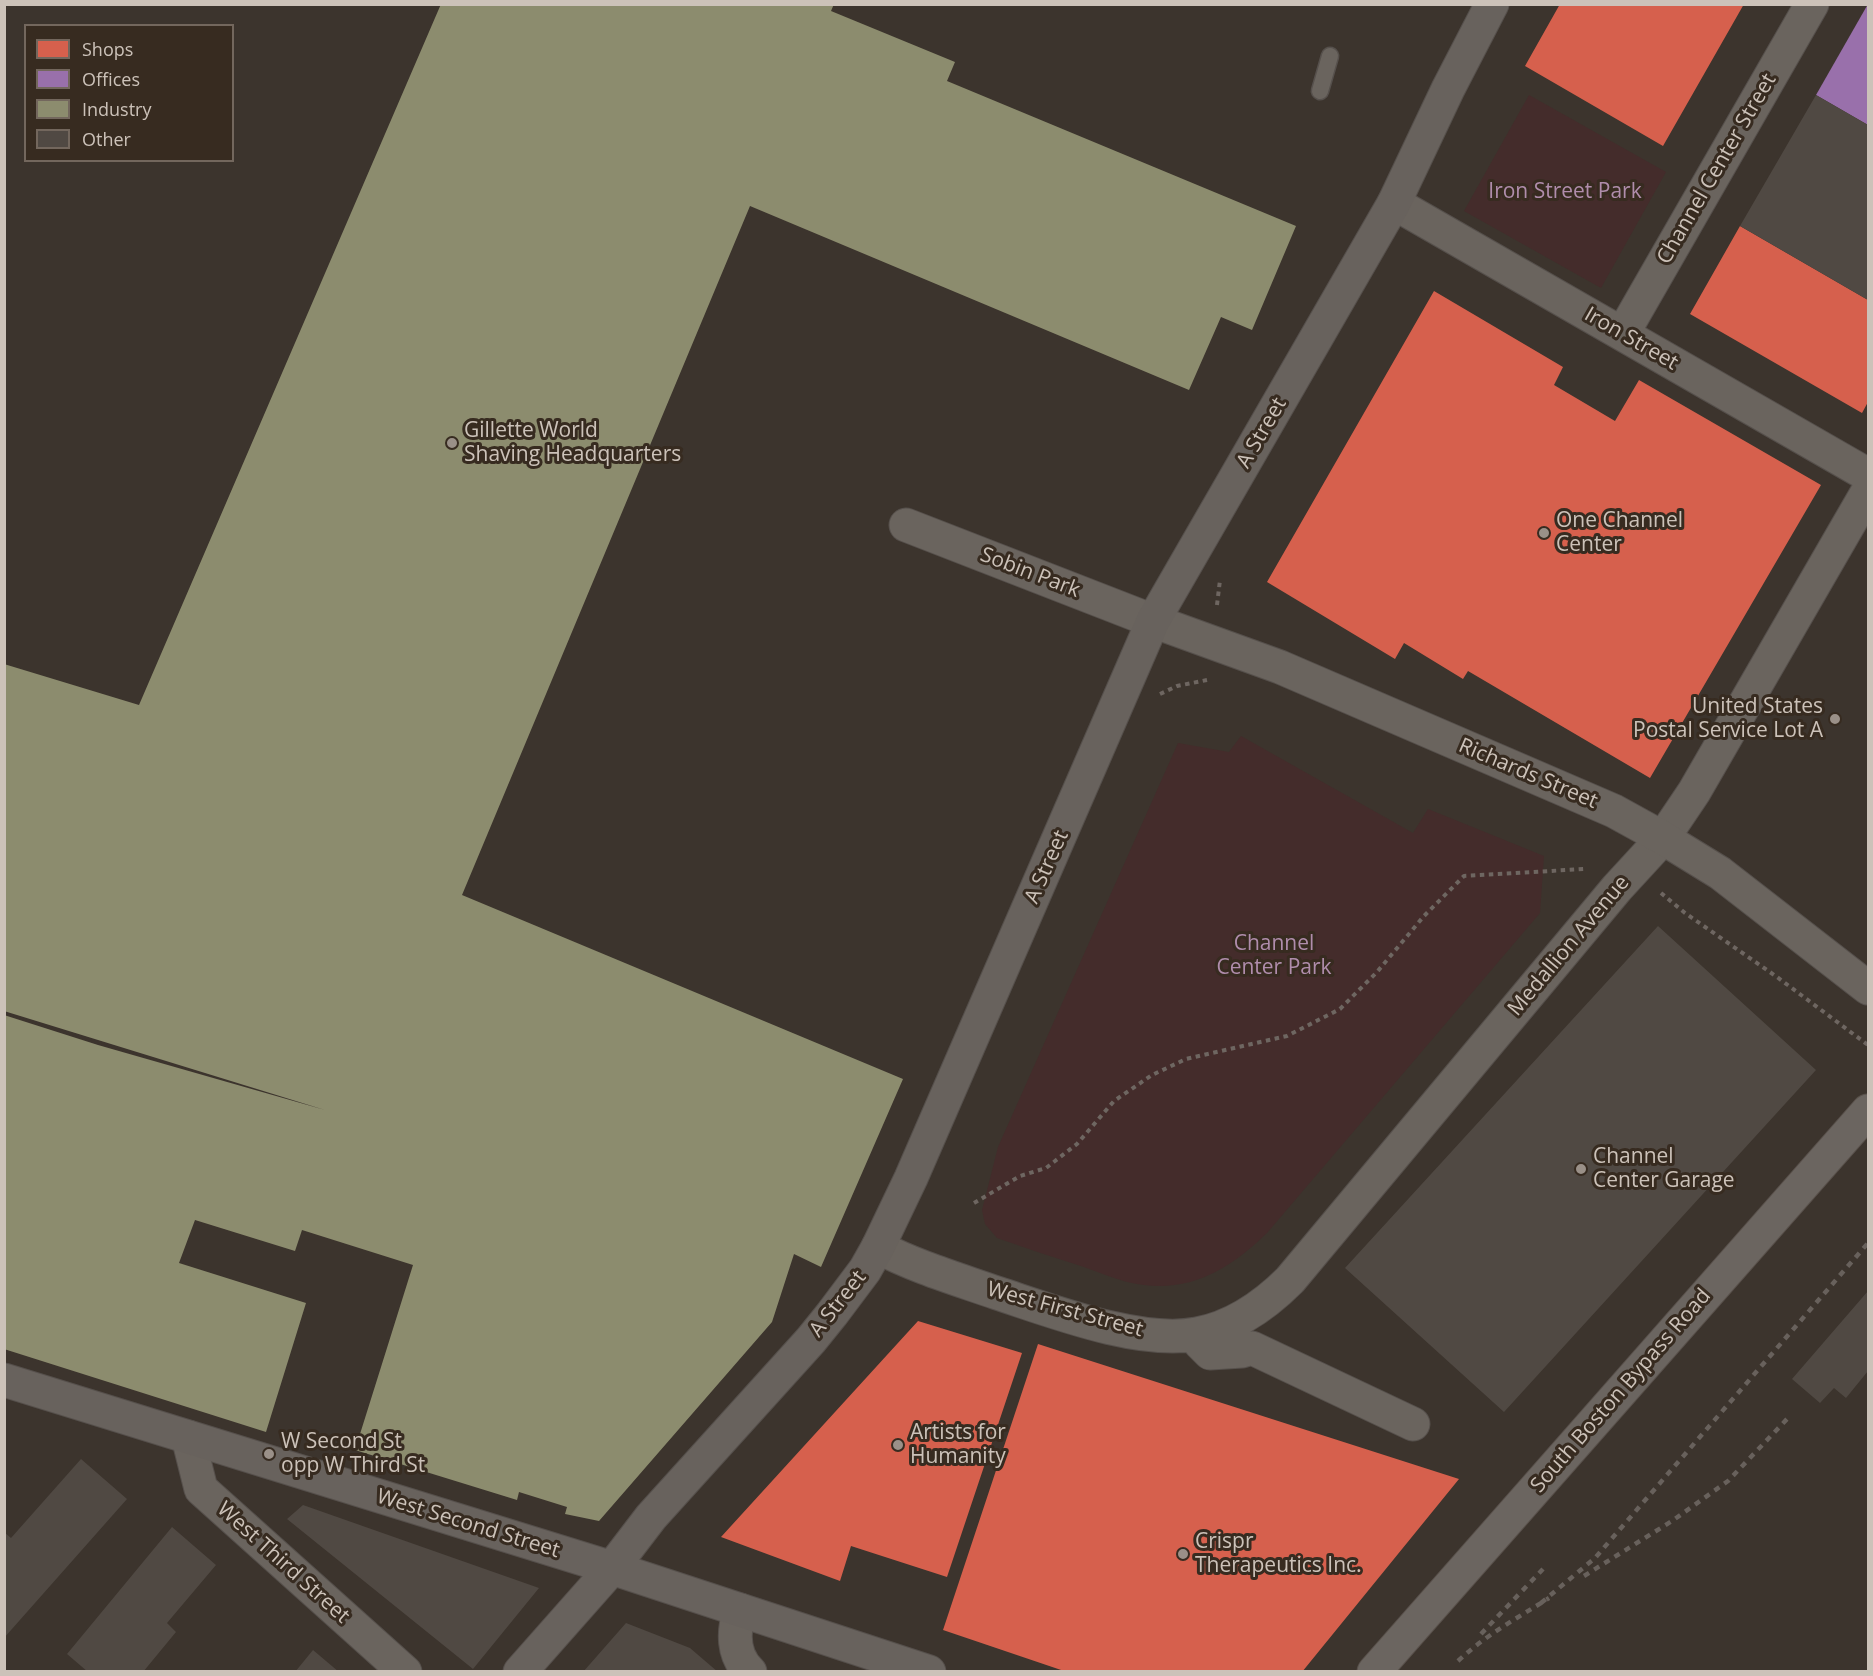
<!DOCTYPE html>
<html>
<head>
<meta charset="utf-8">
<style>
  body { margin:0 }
  #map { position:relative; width:1873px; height:1676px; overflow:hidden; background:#3c342d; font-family:"Open Sans",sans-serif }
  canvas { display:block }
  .frame { position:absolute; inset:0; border:6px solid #ccc2b9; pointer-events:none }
  .legend { position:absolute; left:24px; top:24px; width:210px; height:138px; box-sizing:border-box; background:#372b20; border:2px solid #73675d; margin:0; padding:8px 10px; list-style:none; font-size:18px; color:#ccc2b9 }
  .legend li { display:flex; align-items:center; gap:12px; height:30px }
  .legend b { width:30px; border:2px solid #73675d }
</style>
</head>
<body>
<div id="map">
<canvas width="1873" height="1676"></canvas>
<div class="frame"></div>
<ul class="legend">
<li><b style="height:16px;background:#d6604d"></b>Shops</li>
<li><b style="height:16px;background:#9970ab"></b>Offices</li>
<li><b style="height:16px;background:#8c8c6e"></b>Industry</li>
<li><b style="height:16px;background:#504943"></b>Other</li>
</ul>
</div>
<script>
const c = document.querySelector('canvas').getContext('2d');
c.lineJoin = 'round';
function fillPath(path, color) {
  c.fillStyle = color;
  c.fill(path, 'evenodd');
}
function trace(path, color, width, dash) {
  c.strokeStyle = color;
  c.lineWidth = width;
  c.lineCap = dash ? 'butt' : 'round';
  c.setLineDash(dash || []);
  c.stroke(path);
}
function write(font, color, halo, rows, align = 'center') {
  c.font = font + ' "Open Sans",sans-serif';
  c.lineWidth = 6;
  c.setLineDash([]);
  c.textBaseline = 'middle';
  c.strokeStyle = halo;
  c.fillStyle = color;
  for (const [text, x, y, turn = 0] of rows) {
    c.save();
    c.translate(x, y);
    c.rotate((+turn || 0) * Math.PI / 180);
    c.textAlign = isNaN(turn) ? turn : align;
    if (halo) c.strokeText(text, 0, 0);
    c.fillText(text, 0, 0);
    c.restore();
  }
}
fillPath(new Path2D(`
  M1529 95 1666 172 1601 288 1464 211Z
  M1241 736 1413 833 1428 809 1544 856 1540 913 1267 1233C1227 1272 1185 1296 1127 1282 1113 1278 1098 1272 1084 1267 1055 1258 1026 1248 997 1238L985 1224 982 1210 998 1147 1178 743 1229 752Z`), '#442c2b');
fillPath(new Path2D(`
  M1560 4H1744L1663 146 1525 66Z
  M1740 226 1868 300V402L1862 413 1690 314Z
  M1434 291 1563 367 1554 385 1615 421 1639 380 1821 485 1650 778 1468 671 1463 679 1404 643 1395 659 1267 582Z
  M918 1321 1022 1353 947 1577 851 1546 840 1581 721 1537Z
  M1038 1344 1459 1479 1302 1672H1067L943 1630Z`), '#d6604d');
fillPath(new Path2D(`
  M1868 4V125L1816 95Z`), '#9970ab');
fillPath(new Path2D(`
  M441 4H834L831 11 955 62 947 81 1296 226 1252 330 1221 317 1189 390 750 206 462 895 903 1079 821 1267 794 1254 772 1322 599 1521 565 1514 567 1507 519 1492 517 1500 355 1450 413 1265 302 1230 295 1251 195 1220 179 1263 306 1303 266 1432 4 1349V1015L98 1045 325 1110 4 1011V664L139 705Z`), '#8c8c6e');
fillPath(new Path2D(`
  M1816 95 1868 125V300L1740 226Z
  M1658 926 1816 1070 1504 1412 1345 1268Z
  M1868 1291V1371L1846 1398 1834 1388 1820 1403 1792 1379Z
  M81 1459 127 1499 4 1638V1532L11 1538Z
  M303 1505 539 1588 473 1669 287 1519Z
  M172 1527 216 1565 167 1623 176 1632 143 1672H88L67 1654Z
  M626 1623 690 1648 718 1672H583Z
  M313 1650 339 1672H295Z`), '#504943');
const service = new Path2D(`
  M1320 91 1330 56`);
const minor = new Path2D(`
  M1394 203 1868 475
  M1623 333 1812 4
  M906 525 1153 621
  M878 1247C916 1267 957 1279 997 1293 1052 1311 1140 1345 1197 1334 1234 1327 1264 1306 1290 1280L1617 888 1663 838 1694 792 1868 491
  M1196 1334 1200 1343 1210 1353 1242 1351 1252 1348 1413 1424
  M188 1437 201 1489 405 1672
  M740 1610C733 1631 732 1655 750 1672`);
const tertiary = new Path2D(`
  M1153 621 1280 667 1614 811 1663 838 1720 873 1868 988`);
const secondary = new Path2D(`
  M4 1380 612 1568 929 1672
  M520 1672 612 1568 651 1517 811 1340 832 1314 865 1270 878 1247 911 1178 1153 621 1394 203 1448 89 1492 4`);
const primary = new Path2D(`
  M1374 1672 1868 1111`);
trace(service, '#56504c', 19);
trace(minor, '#56504c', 35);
trace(tertiary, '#56504c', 35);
trace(secondary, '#56504c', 35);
trace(primary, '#59514b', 35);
trace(new Path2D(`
  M1217 605 1220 580
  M1160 694 1177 686 1207 680
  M1661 893 1685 913 1777 977 1868 1045
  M974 1203 1020 1176 1046 1168 1077 1144 1114 1101 1152 1075 1186 1059 1287 1036 1340 1009 1377 972 1424 916 1464 876 1584 869`), '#6e6661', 4, [4.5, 4.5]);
trace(service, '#6a645e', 16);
trace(minor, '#6a645e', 33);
trace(tertiary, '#6a645e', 33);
trace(secondary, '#68625d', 33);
trace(primary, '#6b6560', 33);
trace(new Path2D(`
  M1584 1576 1672 1521 1728 1481 1788 1418
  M1541 1603 1595 1558 1868 1243
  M1481 1634 1543 1569
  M1458 1661C1487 1634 1516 1619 1549 1598`), '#68615c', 4.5, [6, 6]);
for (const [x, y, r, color] of [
  [452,443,6,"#9a9088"],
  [1544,533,6,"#9a9088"],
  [1835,719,6,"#9a9088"],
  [1581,1169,6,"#9a9088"],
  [898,1445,6,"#9a9088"],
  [269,1454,6,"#9a9088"],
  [1183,1554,6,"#9a9088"]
]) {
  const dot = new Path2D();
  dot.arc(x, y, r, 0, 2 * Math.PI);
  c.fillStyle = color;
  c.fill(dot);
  trace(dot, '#372b20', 2);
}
write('21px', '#ccc2b9', '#372b20', [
  ["Channel Center Street",1717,169,-60],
  ["Iron Street",1631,339,30],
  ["A Street",1262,433,-60],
  ["Sobin Park",1030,573,21],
  ["Richards Street",1528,774,23],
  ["A Street",1047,867,-66],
  ["Medallion Avenue",1569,946,-50],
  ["A Street",838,1304,-52],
  ["West First Street",1065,1310,15],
  ["South Boston Bypass Road",1621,1391,-49],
  ["West Second Street",468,1524,17],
  ["West Third Street",283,1563,42]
]);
write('21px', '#b08dac', '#372b20', [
  ["Iron Street Park",1565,192],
  ["Channel",1274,944],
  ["Center Park",1274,968]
]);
write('21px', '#ccc2b9', '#372b20', [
  ["Gillette World",464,431],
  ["Shaving Headquarters",464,455],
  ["One Channel",1556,521],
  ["Center",1556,545],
  ["United States",1823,707,"right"],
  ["Postal Service Lot A",1823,731,"right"],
  ["Channel",1593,1157],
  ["Center Garage",1593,1181],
  ["Artists for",910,1433],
  ["Humanity",910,1457],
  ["W Second St",281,1442],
  ["opp W Third St",281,1466],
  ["Crispr",1195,1542],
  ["Therapeutics Inc.",1195,1566]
], 'left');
</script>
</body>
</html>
